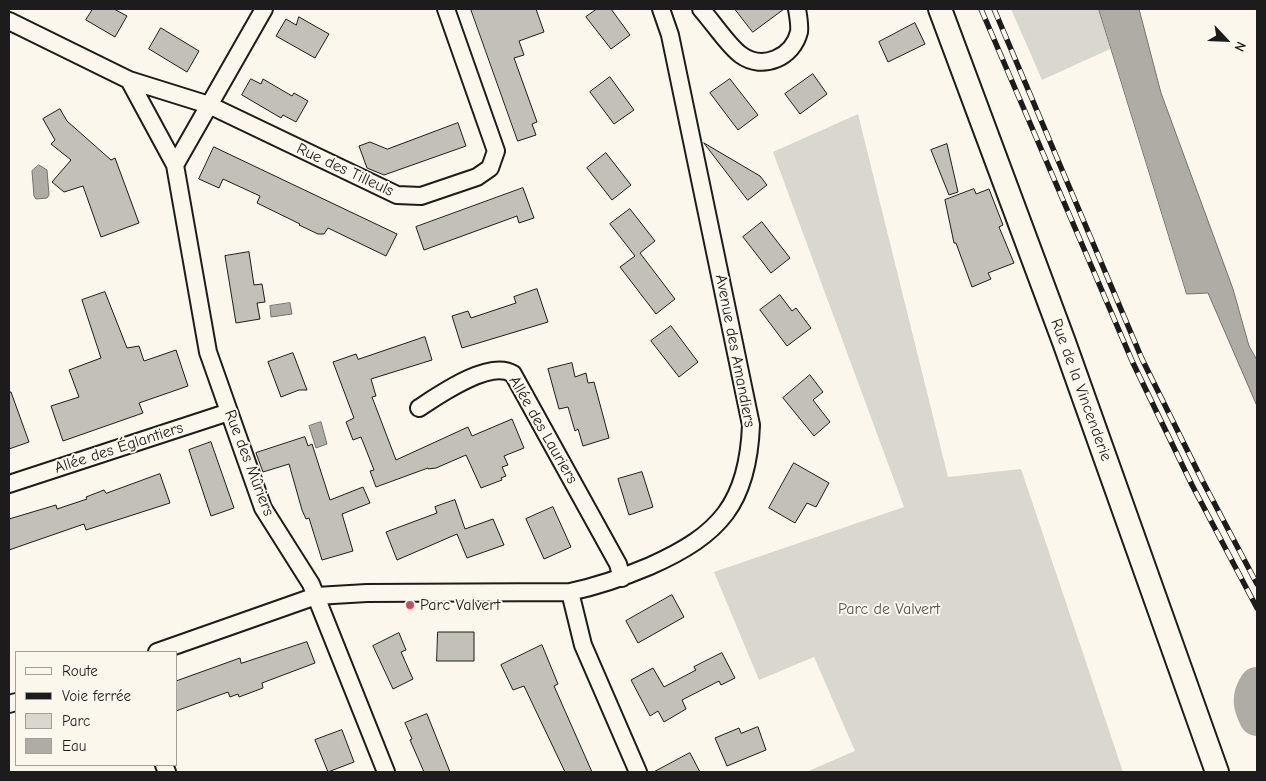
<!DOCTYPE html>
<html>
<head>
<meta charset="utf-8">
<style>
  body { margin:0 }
  #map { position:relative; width:1266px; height:781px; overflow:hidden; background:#fbf7ec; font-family:"Comic Neue",sans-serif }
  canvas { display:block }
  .frame { position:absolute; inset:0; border:10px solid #1c1c1c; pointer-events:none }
  .legend { position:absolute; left:15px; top:651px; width:162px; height:115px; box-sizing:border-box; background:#fbf7ec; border:1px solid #a29f99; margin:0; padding:6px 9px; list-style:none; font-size:15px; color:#1c1c1c }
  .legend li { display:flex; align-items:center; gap:10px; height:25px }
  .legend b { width:25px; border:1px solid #a29f99 }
  .north { position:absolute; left:1201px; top:15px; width:50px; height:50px; -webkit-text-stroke:4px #fbf7ec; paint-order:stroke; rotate:115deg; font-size:14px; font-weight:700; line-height:20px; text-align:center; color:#1c1c1c }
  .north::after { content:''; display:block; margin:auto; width:18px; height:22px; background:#1c1c1c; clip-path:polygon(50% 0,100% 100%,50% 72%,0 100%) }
</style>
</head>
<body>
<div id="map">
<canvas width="1266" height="781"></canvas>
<div class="frame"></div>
<ul class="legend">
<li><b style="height:6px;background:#fbf7ec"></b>Route</li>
<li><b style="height:6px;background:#1c1c1c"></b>Voie ferrée</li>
<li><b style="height:14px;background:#dad7ce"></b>Parc</li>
<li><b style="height:14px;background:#afaca5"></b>Eau</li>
</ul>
<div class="north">N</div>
</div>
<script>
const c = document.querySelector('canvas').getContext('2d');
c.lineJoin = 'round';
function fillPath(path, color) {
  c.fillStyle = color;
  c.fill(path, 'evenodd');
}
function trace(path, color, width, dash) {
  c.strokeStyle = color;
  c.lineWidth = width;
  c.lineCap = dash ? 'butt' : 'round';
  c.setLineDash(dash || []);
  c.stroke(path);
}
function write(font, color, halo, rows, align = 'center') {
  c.font = font + ' "Comic Neue",sans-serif';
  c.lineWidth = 4;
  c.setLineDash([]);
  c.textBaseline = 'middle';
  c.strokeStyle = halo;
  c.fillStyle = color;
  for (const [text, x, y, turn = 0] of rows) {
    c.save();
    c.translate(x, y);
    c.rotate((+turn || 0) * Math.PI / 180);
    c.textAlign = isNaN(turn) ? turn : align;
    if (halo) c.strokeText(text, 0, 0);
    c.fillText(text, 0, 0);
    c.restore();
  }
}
fillPath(new Path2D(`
  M1011 9H1099L1110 49 1042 80Z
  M858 114 948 477 1021 469 1123 772H806L855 751 814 657 759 680 714 572 904 507 773 152Z`), '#dad7ce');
const water = new Path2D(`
  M1099 9H1139L1161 93 1233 289 1249 346 1257 360V406L1208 293 1187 294Z
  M39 165 47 170 49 195 47 198 36 199 34 196 32 171Z
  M290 303 292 314 271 317 270 306Z
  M321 422 327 444 316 448 309 426Z`);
fillPath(water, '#afaca5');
trace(water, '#74726e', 1);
trace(new Path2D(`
  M1257 685C1249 697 1251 706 1257 718`), '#afaca5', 36);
const building = new Path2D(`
  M93 9H114L127 16 115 37 86 20Z
  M471 9H536L544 32 519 41 524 55 514 58 537 122 532 124 536 135 518 141Z
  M597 9H611L630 35 611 49 586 17Z
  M735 9H784L753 32Z
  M299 17 329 34 315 58 276 36 286 19 296 25Z
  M915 23 925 44 888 62 879 42Z
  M161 28 199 51 187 72 149 49Z
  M813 74 827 94 800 114 785 94Z
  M610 77 634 110 614 124 590 92Z
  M251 79 261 84 263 79 292 96 294 93 308 101 296 122 283 115 281 118 242 95Z
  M730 79 758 115 738 130 710 93Z
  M60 109 67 121 111 160 115 158 139 223 101 237 83 186 64 192 52 182 71 160 51 144 55 140 43 119Z
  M458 123 466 146 384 175 367 168 359 146 370 142 387 149Z
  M704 143 760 176 767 185 748 200Z
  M947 144 958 192 949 195 931 150Z
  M214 147 397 234 386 256 328 228 324 234H318L299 225 300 224 257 203 260 196 223 179 219 188 199 179Z
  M606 153 631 185 612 200 587 168Z
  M523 188 534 218 519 223 517 216 424 250 416 227Z
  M974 189 976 194 989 189 1003 225 999 227 1014 263 988 273 991 279 972 287 956 243H954L945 200Z
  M630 209 655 241 640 253 675 299 656 314 620 267 635 256 610 224Z
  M762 222 790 258 771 273 743 237Z
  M249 252 254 285 262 284 265 302 257 303 260 319 236 323 225 256Z
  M537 289 548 322 462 348 452 316 468 311 471 318 516 303 514 297Z
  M105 292 127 348 139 346 144 361 176 350 188 386 139 403 143 413 63 441 51 406 79 397 69 370 101 358 82 300Z
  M780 295 792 311 796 308 811 328 787 346 760 310Z
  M671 326 698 362 679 377 651 341Z
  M425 337 432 360 371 379 376 396 372 397 396 460 468 427 472 436 512 419 524 448 504 456 508 465 502 467 506 476 501 478 502 480 481 488 466 455 436 468 428 469V468L376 487 370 471 374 470 361 437 353 440 346 422 354 418 333 362 356 354 358 359Z
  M293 353 307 390H299L281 397 268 362Z
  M572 363 575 377 586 373 588 383 594 382 609 438 583 446 578 429 575 431 568 407 559 409 548 369Z
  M810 375 823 392 813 400 830 422 814 436 783 398Z
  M9 392H11L29 442 9 449Z
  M305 437 308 446 312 444 330 500 363 487 370 503 342 514 353 551 322 560 309 518 306 519 302 510 289 464 263 472 256 453Z
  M211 442 234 508 211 516 189 450Z
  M794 463 829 483 816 507 807 503 795 523 769 508Z
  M642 472 653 507 629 515 618 479Z
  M160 474 170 503 86 530 84 524 9 550V519L56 505 57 509 87 499 86 497 104 490 106 493Z
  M455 500 465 529 493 519 504 545 467 558 457 534 397 560 386 532 437 513 435 507Z
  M553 507 571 547 544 559 526 519Z
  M672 595 684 617 638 643 626 621Z
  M438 632H474V661H437Z
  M399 633 406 650 401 652 413 679 393 689 373 646Z
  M307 642 315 663 262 683 263 688 239 697 238 694 230 697 228 692 176 711V681L240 658 241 663Z
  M542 645 558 684 554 686 592 772H565L524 686 513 690 501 665Z
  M722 653 735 678 721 685 719 681 682 700 686 709 664 722 658 711 650 716 631 680 653 668 664 687 696 670 694 667Z
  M427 714 450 772H424L410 740 412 739 405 723Z
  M758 727 766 750 727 766 715 738 739 728 741 733Z
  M342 730 354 762 328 772 315 740Z
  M690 753 700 772H654Z`);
fillPath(building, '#c3c0b8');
trace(building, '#1c1c1c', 1);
const minor = new Path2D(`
  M264 9 175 165 208 352 263 508 311 584 386 772
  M701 9C712 21 729 47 741 55 763 71 793 57 799 32 800 25 798 15 797 9
  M9 21 129 80 175 165
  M129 80 209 105 397 195 421 196 477 177 490 168 496 151 446 9
  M419 408C439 395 490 359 513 374L618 564 622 578
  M9 484 229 412
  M570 592 583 645 638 772
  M157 652 316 596 367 593 570 592C598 586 624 577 650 566 720 535 748 503 751 425L670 35 661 9
  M9 704 16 702
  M164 765 167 772`);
const secondary = new Path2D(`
  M940 9 1064 342 1217 772`);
trace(minor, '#1c1c1c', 20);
trace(secondary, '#1c1c1c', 26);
trace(minor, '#fbf7ec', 16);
trace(secondary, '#fbf7ec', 22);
const rail = new Path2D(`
  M981 9 1133 363 1192 485 1257 608
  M994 9 1142 359 1202 480 1257 584`);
trace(rail, '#1c1c1c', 5.5);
trace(rail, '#fbf7ec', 4, [11]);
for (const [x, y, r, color] of [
  [410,605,5,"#d1495b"]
]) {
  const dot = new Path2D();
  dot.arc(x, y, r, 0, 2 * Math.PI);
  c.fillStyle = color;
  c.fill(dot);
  trace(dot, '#fbf7ec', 2);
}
write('16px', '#1c1c1c', '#fbf7ec', [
  ["Rue des Tilleuls",345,170,25],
  ["Avenue des Amandiers",735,351,79],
  ["Rue de la Vincenderie",1081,390,70],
  ["Allée des Lauriers",543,430,60],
  ["Allée des Églantiers",119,448,-18],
  ["Rue des Mûriers",249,463,69]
]);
write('16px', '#1c1c1c', '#fbf7ec', [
  ["Parc Valvert",420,605]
], 'left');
write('16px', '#555451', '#fbf7ec', [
  ["Parc de Valvert",889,609]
]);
</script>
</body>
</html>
